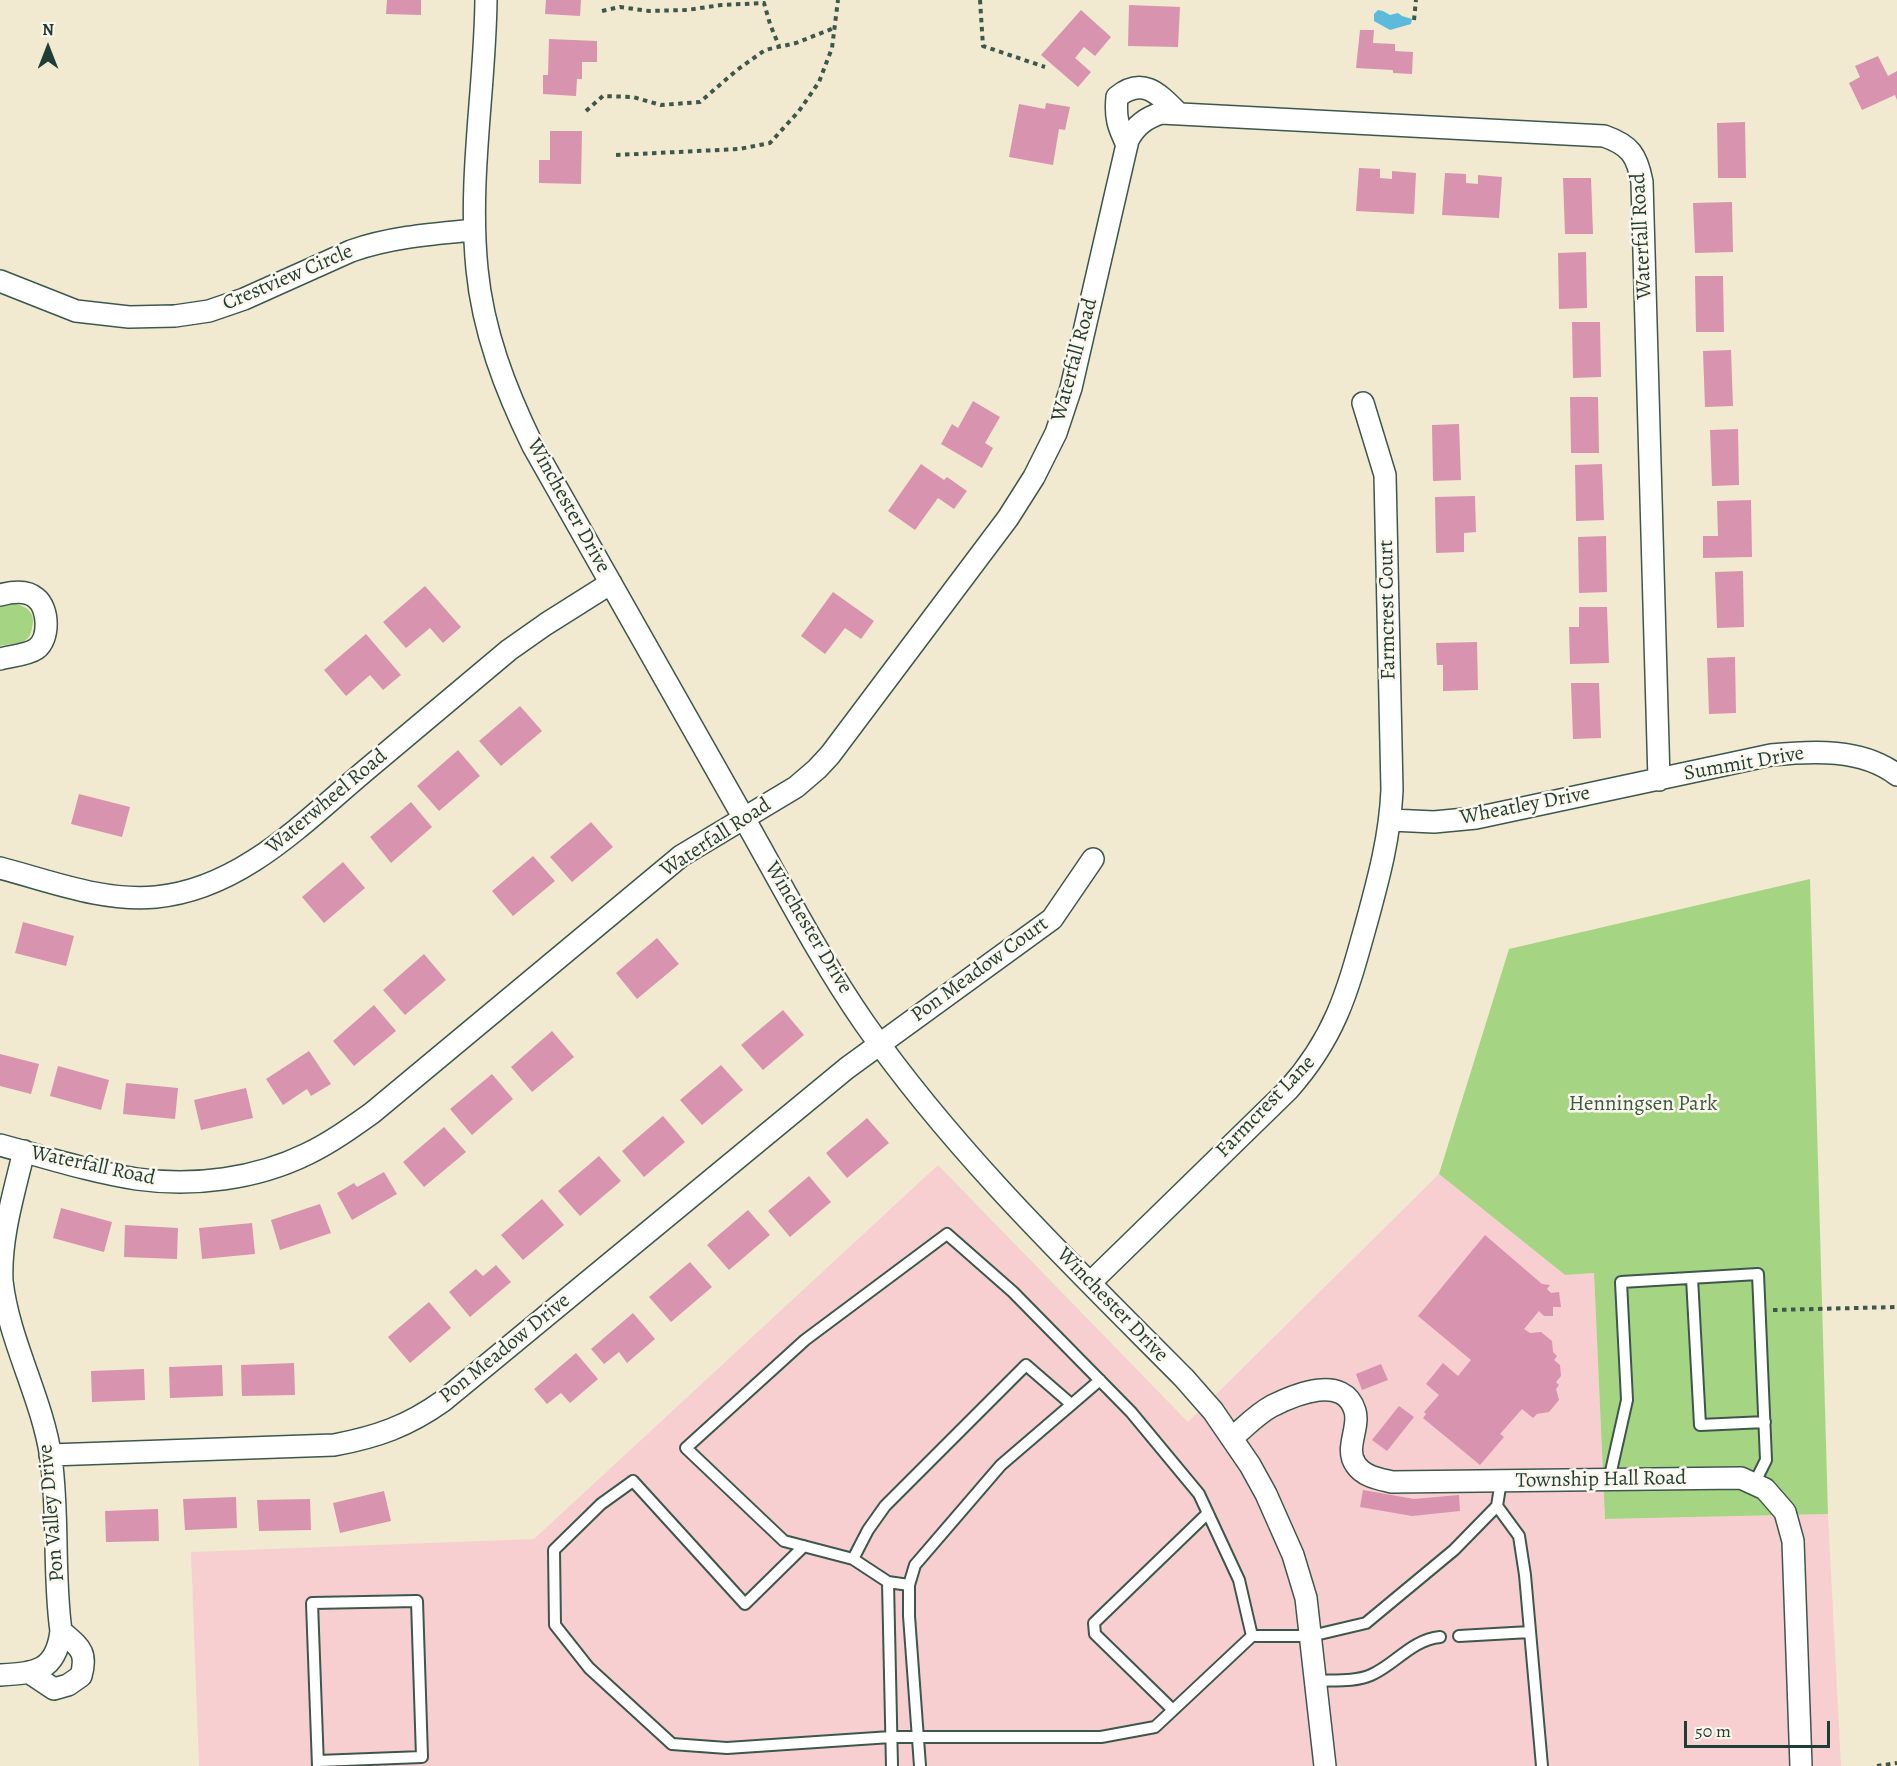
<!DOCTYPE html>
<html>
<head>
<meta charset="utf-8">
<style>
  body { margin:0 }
  #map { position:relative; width:1897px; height:1766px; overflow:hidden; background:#f1ead1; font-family:Alegreya,serif }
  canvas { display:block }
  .north { position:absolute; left:18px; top:18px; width:60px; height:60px; -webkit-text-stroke:4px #fbf7ec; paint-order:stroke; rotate:0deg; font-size:16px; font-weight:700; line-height:24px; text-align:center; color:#1f3d34 }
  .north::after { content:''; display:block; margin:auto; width:21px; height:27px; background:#1f3d34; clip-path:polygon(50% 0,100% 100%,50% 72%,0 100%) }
  .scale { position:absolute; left:1684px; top:1721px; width:146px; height:27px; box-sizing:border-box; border:3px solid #1f3d34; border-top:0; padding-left:8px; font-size:18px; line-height:21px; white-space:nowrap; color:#1f3d34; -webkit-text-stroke:4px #fbf7ec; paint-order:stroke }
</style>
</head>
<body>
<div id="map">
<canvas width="1897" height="1766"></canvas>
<div class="north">N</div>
<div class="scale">50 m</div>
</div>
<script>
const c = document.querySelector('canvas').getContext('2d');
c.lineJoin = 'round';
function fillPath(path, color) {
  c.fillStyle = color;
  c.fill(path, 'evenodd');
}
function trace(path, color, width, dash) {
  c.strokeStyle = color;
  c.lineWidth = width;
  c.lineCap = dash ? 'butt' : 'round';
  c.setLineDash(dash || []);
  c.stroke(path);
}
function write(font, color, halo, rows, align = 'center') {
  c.font = font + ' Alegreya,serif';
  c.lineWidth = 5;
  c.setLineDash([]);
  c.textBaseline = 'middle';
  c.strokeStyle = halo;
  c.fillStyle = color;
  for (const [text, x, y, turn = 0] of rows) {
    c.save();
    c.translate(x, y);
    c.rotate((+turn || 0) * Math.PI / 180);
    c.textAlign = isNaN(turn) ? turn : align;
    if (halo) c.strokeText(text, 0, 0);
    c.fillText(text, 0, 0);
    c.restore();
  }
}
fillPath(new Path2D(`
  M938 1165 1188 1422 1439 1174 1565 1275 1594 1273 1605 1519 1828 1514 1841 1766H199L191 1552 534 1539Z`), '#f7cfd0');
fillPath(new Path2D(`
  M11 603C25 605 37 612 32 628 32 630 30 636 28 638 23 644 8 644 0 646V607Z
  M1810 879 1828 1514 1605 1519 1594 1273 1565 1275 1439 1174 1509 949Z`), '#a5d583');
fillPath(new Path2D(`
  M1378 10 1383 11 1390 15 1398 13 1402 16 1412 19 1411 24 1390 30 1374 21V14Z`), '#5cbadb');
fillPath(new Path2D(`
  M387 0H421V15L386 14Z
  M546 0H581L580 16 545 14Z
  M1129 5 1180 7 1178 47 1128 46Z
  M1081 10 1111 37 1095 56 1084 47 1075 58 1091 72 1078 87 1041 55Z
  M1360 30H1374L1373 43 1395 44V51L1413 52 1412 74 1393 73V70L1356 68Z
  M549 39 597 41V62H582V79H577L576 96 543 94V75H548Z
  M1878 56 1888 76 1897 71V100L1895 95 1862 110 1849 83 1860 77 1855 66Z
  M1046 103 1070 107 1065 130 1059 129 1053 165 1009 157 1019 104 1045 109Z
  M1745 122 1746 178H1718L1717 123Z
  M550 131H582L581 184 539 183V160H550Z
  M1359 168 1380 169V178L1392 179V171L1416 173 1414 214 1356 211Z
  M1445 173 1466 174V183L1478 184V175L1502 177 1499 218 1442 215Z
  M1563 178H1591L1593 234H1565Z
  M1732 202 1733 252 1695 253 1693 203Z
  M1586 252 1587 308 1559 309 1558 253Z
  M1695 276H1723L1724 332H1696Z
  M1572 322H1600L1601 377 1573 378Z
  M1731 350 1733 406 1705 407 1703 351Z
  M1570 397H1598L1599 453H1571Z
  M973 401 1000 417 985 443 993 448 982 468 941 444 952 424 958 428Z
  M1459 424 1461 480 1433 481 1432 425Z
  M1738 429 1739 485 1712 486 1710 430Z
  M921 464 944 480 947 477 967 491 954 509 938 498 915 530 888 511Z
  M1602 464 1604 520 1576 521 1575 465Z
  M1475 496 1476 532 1464 533V552L1436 553 1435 497Z
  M1751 500 1752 557 1703 558V536H1718L1717 501Z
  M1606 536 1607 592 1579 593 1578 537Z
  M1743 571 1744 627 1717 628 1715 572Z
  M425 586 461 627 443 643 430 628 406 648 383 622Z
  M833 592 874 621 861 639 845 628 825 654 801 636Z
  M1579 607H1607L1609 663 1570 664 1569 627H1579Z
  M366 634 401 675 383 690 370 675 346 696 324 670Z
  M1477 642 1478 690 1443 691V665H1437L1436 643Z
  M1735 657 1736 713 1709 714 1707 658Z
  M1571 683H1599L1601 738 1573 739Z
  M520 706 542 731 501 766 479 741Z
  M458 750 480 776 439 811 417 786Z
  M79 794 130 807 122 837 71 824Z
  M411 802 432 827 391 863 370 837Z
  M591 822 613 847 572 882 550 857Z
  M533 856 555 881 513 916 492 891Z
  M343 862 365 888 324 923 302 897Z
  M23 922 74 936 66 966 15 953Z
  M657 938 679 964 637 999 616 973Z
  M424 954 446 980 405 1015 383 990Z
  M374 1005 396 1031 354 1066 333 1041Z
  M783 1010 804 1035 763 1070 741 1045Z
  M552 1031 574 1057 532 1092 511 1067Z
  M309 1051 331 1084 311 1096 307 1089 283 1105 266 1079Z
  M0 1054 39 1064 31 1094 0 1086Z
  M721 1065 743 1090 702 1125 680 1100Z
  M58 1066 109 1080 101 1110 50 1096Z
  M492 1074 513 1099 472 1135 450 1109Z
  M126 1083 178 1088 175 1119 123 1114Z
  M246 1088 253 1118 201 1130 194 1100Z
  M663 1116 685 1142 644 1177 622 1151Z
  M867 1118 889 1143 847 1178 826 1153Z
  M444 1127 466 1152 424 1187 403 1162Z
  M599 1156 621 1181 580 1216 558 1191Z
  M384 1172 397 1194 352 1220 337 1193 354 1183 357 1187Z
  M809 1176 831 1202 790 1237 768 1211Z
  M542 1199 564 1225 523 1260 501 1235Z
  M320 1204 331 1233 280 1250 271 1220Z
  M61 1208 112 1222 104 1252 53 1238Z
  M748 1210 770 1235 729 1270 707 1245Z
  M252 1223 255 1254 202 1259 199 1228Z
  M125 1225 178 1228 177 1259 124 1257Z
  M1485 1235 1542 1284 1550 1285 1547 1289 1551 1293 1559 1292 1561 1307H1553V1316H1544L1539 1311 1524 1329 1530 1333 1541 1332 1552 1341 1553 1352 1557 1356 1554 1360 1560 1365 1561 1376 1556 1382 1559 1385 1556 1389 1559 1400 1549 1412 1537 1414 1533 1418 1522 1409 1500 1434 1504 1437 1480 1465 1423 1418 1426 1414 1424 1412 1439 1395 1426 1384 1443 1363 1458 1376 1471 1360 1418 1316Z
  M690 1262 712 1287 671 1322 649 1297Z
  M496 1265 511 1282 470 1317 449 1292 476 1269 483 1276Z
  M429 1302 451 1328 410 1363 388 1337Z
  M633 1313 655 1339 627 1363 619 1352 604 1364 591 1349Z
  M576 1353 598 1379 570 1403 561 1393 547 1404 534 1389Z
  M294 1363 295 1395 242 1396 241 1365Z
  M1381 1364 1388 1380 1362 1390 1356 1374Z
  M222 1365 223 1396 170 1398 169 1367Z
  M144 1369 145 1400 92 1402 91 1371Z
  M1399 1406 1414 1417 1387 1451 1372 1440Z
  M1363 1490 1414 1499 1459 1495 1460 1511 1412 1516 1360 1507Z
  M384 1491 391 1521 340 1533 333 1503Z
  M236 1497 237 1528 185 1530 183 1499Z
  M310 1499 311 1530 259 1531 257 1500Z
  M158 1509 159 1541 106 1542 105 1511Z`), '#d893af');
const service = new Path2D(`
  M1692 1278 1700 1425 1765 1422
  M1609 1480 1627 1400 1621 1282 1758 1274 1766 1460 1754 1484
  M1497 1506 1519 1536 1525 1575 1542 1766
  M804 1546 745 1604 633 1481 601 1504 554 1550 555 1625 589 1668 672 1744 727 1748 891 1737H1101L1155 1727 1252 1636 1239 1580 1199 1494 1131 1412 1013 1292 947 1234 805 1340 686 1448 784 1541 853 1559 888 1582
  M853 1559 868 1530 885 1506 1026 1365 1071 1404
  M909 1585 915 1565 1001 1465 1100 1380
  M1252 1636H1311L1366 1623 1454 1550 1497 1506 1501 1481
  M1459 1636 1530 1632
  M1316 1681C1333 1680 1355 1682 1371 1675 1396 1664 1411 1640 1440 1637
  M1173 1710 1095 1634 1094 1623 1208 1513
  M318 1761 422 1757 417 1601 312 1603 318 1766
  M892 1766 888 1582 909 1585V1616L920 1766`);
const minor = new Path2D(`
  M486 0C485 89 468 179 477 269 483 331 505 389 533 446 601 566 669 686 737 806 779 879 817 955 865 1024 957 1155 1072 1265 1184 1378L1213 1411 1250 1465 1266 1494 1293 1555 1306 1598 1325 1766
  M1127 145C1118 126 1115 118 1117 97 1143 76 1159 94 1178 113
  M0 281 76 311 129 317 175 316 209 311 244 299 351 251C391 237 432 234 474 230
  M0 595C11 592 27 590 36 598 49 608 50 639 36 649 27 655 11 656 0 659
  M1391 820 1434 822 1476 818 1771 755C1812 751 1862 748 1897 775
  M0 868C50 881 103 902 156 897 241 889 304 822 366 770 414 730 462 690 509 650L546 624 611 583
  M0 1145C45 1157 91 1172 137 1179 193 1187 256 1179 307 1154 330 1143 351 1128 372 1113L681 856 796 787 817 769 830 755 1008 518 1034 477 1056 433 1071 388 1128 140C1136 125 1146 118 1161 113L1604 136C1630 145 1637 155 1642 182L1659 780
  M1090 1283 1288 1090C1337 1035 1348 989 1367 921 1379 877 1390 836 1392 790L1385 475 1363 403
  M1232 1438C1245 1427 1257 1414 1272 1406 1296 1394 1344 1374 1355 1411 1360 1428 1344 1449 1356 1465 1364 1477 1380 1479 1392 1482L1741 1478 1765 1489 1785 1512 1793 1541 1801 1766
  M50 1455 334 1445C377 1437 408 1426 443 1401L847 1068 1052 919 1093 859
  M30 1673 54 1689 68 1685 81 1676C88 1651 79 1647 61 1631
  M0 1675C35 1673 56 1672 61 1631 53 1574 59 1515 51 1458 42 1397 9 1342 2 1281 0 1238 14 1193 24 1151`);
trace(service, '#3e574c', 14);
trace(minor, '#3e574c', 24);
trace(new Path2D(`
  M980 0 983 46 1045 67
  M602 11 620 7 649 11 687 10 721 5 764 3 770 24 779 46
  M1414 20 1416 0
  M586 111 603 96 633 97 661 105 700 102 737 70 765 50 796 43 834 28
  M616 155 739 149 770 143 799 111 819 82 832 48 838 0
  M1773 1310 1897 1307
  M1877 1766 1897 1763`), '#3e574c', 4, [4.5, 4.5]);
trace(service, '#fff', 10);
trace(minor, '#fff', 21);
write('21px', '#1f3d34', '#fbf7ec', [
  ["Waterfall Road",1642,236,-93],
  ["Crestview Circle",288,278,-23],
  ["Waterfall Road",1075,360,-75],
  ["Winchester Drive",568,506,61],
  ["Farmcrest Court",1388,610,-91],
  ["Summit Drive",1744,764,-10],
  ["Waterwheel Road",327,802,-40],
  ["Wheatley Drive",1525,806,-11],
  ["Waterfall Road",716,838,-33],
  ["Winchester Drive",808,928,59],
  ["Pon Meadow Court",980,970,-36],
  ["Farmcrest Lane",1266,1107,-46],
  ["Waterfall Road",93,1166,12],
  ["Winchester Drive",1112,1305,46],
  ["Pon Meadow Drive",505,1349,-39],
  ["Township Hall Road",1601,1480,-1],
  ["Pon Valley Drive",52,1513,-95]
]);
write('21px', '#3a5b44', '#fbf7ec', [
  ["Henningsen Park",1643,1105]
]);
</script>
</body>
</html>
